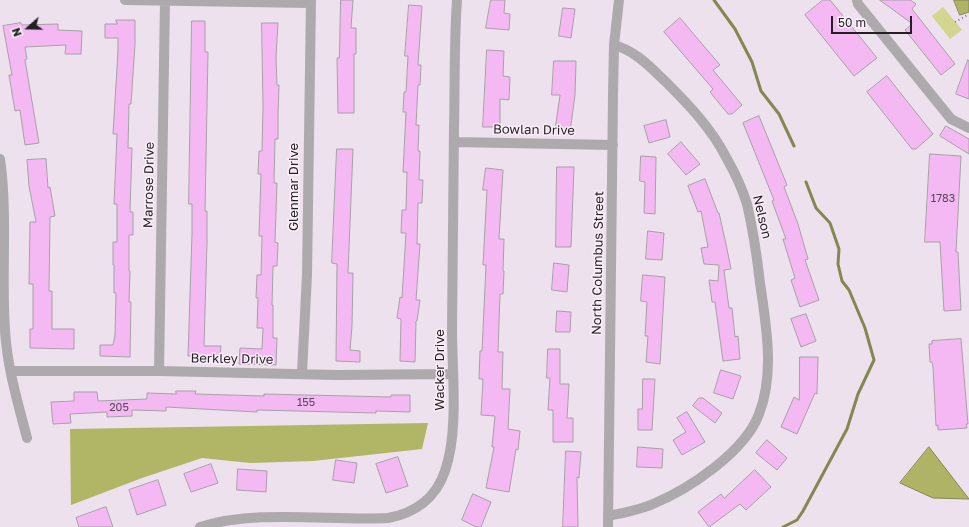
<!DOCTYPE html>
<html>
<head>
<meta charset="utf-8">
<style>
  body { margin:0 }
  #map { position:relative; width:969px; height:527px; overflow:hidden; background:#ece1ec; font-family:"Golos Text",sans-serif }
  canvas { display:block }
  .north { position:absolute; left:8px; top:8px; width:40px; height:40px; -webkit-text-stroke:3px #faeff9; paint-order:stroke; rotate:250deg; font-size:11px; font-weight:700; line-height:16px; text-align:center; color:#231f23 }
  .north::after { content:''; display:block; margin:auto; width:14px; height:18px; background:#231f23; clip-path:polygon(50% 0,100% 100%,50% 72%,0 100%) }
  .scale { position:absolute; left:831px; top:16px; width:81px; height:18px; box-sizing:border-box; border:2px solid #231f23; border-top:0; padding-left:5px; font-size:12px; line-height:14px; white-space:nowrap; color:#231f23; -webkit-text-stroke:3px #faeff9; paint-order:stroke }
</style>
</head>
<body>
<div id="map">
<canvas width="969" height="527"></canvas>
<div class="north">N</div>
<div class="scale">50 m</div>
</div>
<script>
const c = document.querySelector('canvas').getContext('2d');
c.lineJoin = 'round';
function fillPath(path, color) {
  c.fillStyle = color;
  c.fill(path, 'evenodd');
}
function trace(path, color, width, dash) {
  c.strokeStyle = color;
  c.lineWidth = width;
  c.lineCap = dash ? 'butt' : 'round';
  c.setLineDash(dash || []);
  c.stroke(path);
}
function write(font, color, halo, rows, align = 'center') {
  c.font = font + ' "Golos Text",sans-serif';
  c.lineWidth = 3;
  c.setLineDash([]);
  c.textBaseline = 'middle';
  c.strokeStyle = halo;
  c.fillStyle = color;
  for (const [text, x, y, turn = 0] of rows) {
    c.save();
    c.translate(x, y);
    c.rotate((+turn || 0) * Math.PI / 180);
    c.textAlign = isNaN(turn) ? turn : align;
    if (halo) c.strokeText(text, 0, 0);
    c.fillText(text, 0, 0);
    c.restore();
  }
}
fillPath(new Path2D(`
  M943 7 962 30 950 39 932 16Z`), '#d2d68e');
fillPath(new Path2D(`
  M428 423 422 449 313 461 250 463 202 458 142 478 71 505 70 429Z`), '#b1b566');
const water = new Path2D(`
  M954 0H969V12L960 15Z
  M929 447 969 499 933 498 900 483Z`);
fillPath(water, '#afb365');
trace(water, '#858751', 1);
trace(new Path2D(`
  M714 0 735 29 752 62 761 91 779 114 794 146
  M783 527 797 520 803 511 847 429 858 394 874 360 865 328 849 290 842 281 838 264 839 249 830 223 816 208 806 182`), '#858751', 3);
const building = new Path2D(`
  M341 0H353L351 28H356V54H354V113H338L337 58H339Z
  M491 0H505L504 13 510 14 509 30 486 28Z
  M823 0H830L877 58 854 76 805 15Z
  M880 0H910L916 4 912 9 955 64 941 75 905 30 912 24Z
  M409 5 422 6 418 65H421L420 85H418L416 125H419L418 151H420L419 180H423L422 203H418L417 244H420L416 300H420L417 321H416L415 362 400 361 401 319 397 318 400 297 402 298 406 233H401L402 210H406L407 172H403L406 112H403L404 92H406L408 56H405Z
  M563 8 575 9 571 38 559 36Z
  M680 18 720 65 713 70 742 105 732 114H728L710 92 713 89 664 32Z
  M116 20H135V44L131 104H129L128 148H132L130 212H133V235H129V271H130L129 302H131L130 357 100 356V345H113L115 335 116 293H114V265H113V242H117V204H114L117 134H113L118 51V38H105V24H117Z
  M192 21H205V52H208L205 211H207V243L204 346H221L220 356H188L192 234V204H189Z
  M21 23 22 25 58 24V30L82 31 81 54H65L66 45 25 47 27 59 25 60 39 143 25 145 20 110 15 111 9 75H12L3 26Z
  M262 23H278L276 58 277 85H279L278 116V139H275L274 183H277L275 242 278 243 277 266H273L272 305H273V338H277L276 365 239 364 240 348 262 349 263 328H257L258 298H256L257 275H261L262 236H259L261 174H258L259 151H262L263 107Z
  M487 50 504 51 503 76 510 77 509 100 500 99V127H483Z
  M968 60 969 61V99L956 94Z
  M554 61H576L575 95 570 132 555 130 560 95H552Z
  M887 76 933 134 916 149H912L867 92Z
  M759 116 787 185 784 187 798 224 808 259 805 260 819 300 800 307 791 280 795 278 783 239H786L772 201 774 200 743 123Z
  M666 120 670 137 649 143 644 126Z
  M946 126 969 139V154L940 136Z
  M681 142 700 164 686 175 668 154Z
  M337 149H353L348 273H353L352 326 350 350 360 351V362L336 361 337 264 332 263Z
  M930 154 961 156 956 252H958L961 310 944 311 940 242H925Z
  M641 156 656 157 655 214 644 213 645 182 640 181Z
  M46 159 48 188 50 187 55 216 50 217 49 291H52V329H74V349L30 348V329H33V284H29L30 222H36L29 186 27 160Z
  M557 167H574L571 247H556Z
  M486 168 503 170 499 239H504L503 271H504L503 294H500L498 352H503L502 389H510L508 429 520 431 518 450 516 449 509 492 486 488 494 447H492L495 416 481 415 483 379H479L480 351H482L486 265H483L487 190H483Z
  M705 179 718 213H719L726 244 731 269 724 270 729 308H732L735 337 738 336 740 359 723 361 715 302H712L709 280 718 281 719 265 704 264 701 248 708 247 701 211 698 212 688 186Z
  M648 231 664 233 662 260 646 259Z
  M554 263 569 265 567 292 552 290Z
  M643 275 665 277 660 364 646 362 648 336H645L647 302 641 301Z
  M557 311 571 312 570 332H556Z
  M806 314 816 341 801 347 791 319Z
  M961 339 968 424H966L967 428 938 430V425L936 426 933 367 932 362H930L929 344H932V341Z
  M548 349H560V384H569L567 418H573V442H553V410H548L550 378H547Z
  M800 357H818L817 394 815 393 797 434 781 427 794 397 799 400Z
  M721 370 741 376 733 399 714 393Z
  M643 379H655L652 430H638V409H642Z
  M176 391H196L195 394 264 396V394L391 397V395H410V412L376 411V413L257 410V412L166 407V411L132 410V416L107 417V412L70 414 71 423 53 424 51 402 74 401V392H97L98 401 147 399V393L176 394Z
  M699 398H703L722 413 715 423 693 406Z
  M687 412 705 442 682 455 673 440 686 432 677 418Z
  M767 440 787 458 777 470 756 453Z
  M638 447 663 449 662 468 637 467Z
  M566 451 581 452 579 478 577 477 578 527H563Z
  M398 457 408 486 386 493 376 464Z
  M336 460 357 463 354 483 333 480Z
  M211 464 218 483 191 492 184 474Z
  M238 469 267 471 266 492 237 490Z
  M755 470 771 487 746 510 740 504 709 527 698 512 721 494 724 498Z
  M158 480 166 505 137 515 129 490Z
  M473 494 491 502 481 527H476L462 520Z
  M106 507 113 527H79L76 518Z`);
fillPath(building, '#f4b9f2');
trace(building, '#a99fa8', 1);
trace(new Path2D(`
  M955 22 969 14`), '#7f787f', 2, [1, 3]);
trace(new Path2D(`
  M125 0 310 3
  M857 0 858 4 951 119 969 128
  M454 142 613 145
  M0 159C8 216 1 274 5 330 7 367 18 403 27 438
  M11 371H159L337 375 452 374
  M159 371 165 0
  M302 373 307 275 311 0
  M608 516C624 513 639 510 653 504 689 489 745 452 759 414 775 373 766 325 760 283 757 256 753 230 747 204 742 188 735 173 727 159 712 129 689 105 666 82 650 67 636 51 614 45
  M200 527C257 509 329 521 388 518 415 513 436 498 445 471 459 431 452 372 452 330 453 262 453 195 454 127 455 85 454 42 457 0
  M608 527 613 95 614 45 619 0`), '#ada9ad', 10);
write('11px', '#574657', null, [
  ["1783",943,199],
  ["155",306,403],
  ["205",119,408]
]);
write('13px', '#231f23', '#faeff9', [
  ["Bowlan Drive",534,130,1],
  ["Marrose Drive",149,185,-89],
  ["Glenmar Drive",294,187,-90],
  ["Nelson",762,217,77],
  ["North Columbus Street",598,263,-89],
  ["Berkley Drive",232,359,1],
  ["Wacker Drive",440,370,-90]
]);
</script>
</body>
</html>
